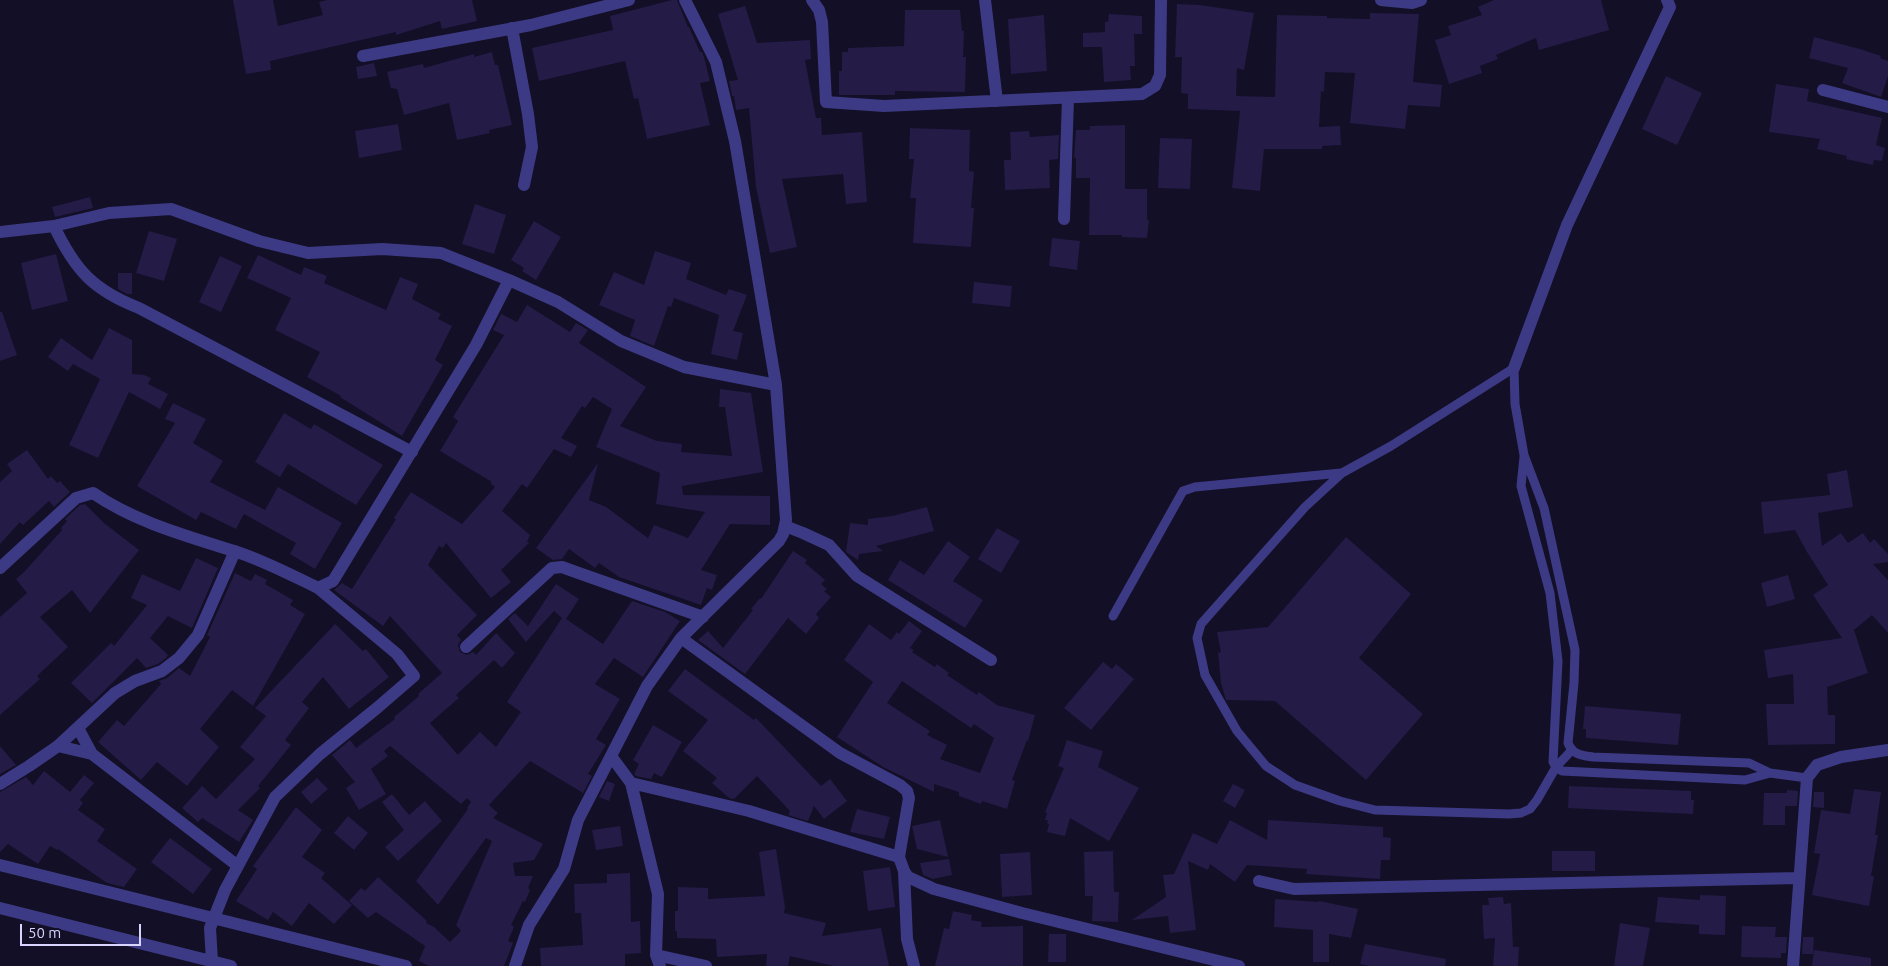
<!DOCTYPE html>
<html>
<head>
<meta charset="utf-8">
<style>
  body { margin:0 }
  #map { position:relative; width:1888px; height:966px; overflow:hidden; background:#130f26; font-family:Ubuntu,sans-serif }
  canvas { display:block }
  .scale { position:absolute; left:20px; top:924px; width:121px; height:22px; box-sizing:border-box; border:2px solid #d9d4ff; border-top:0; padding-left:6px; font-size:15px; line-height:18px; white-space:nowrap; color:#d9d4ff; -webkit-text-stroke:4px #130f26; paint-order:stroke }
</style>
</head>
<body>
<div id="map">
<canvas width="1888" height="966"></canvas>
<div class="scale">50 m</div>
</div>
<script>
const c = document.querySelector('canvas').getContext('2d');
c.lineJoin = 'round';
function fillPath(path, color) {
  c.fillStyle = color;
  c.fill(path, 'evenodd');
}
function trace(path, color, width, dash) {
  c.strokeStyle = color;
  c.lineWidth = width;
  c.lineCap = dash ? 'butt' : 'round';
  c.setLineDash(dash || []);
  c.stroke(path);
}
fillPath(new Path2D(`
  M233 0H273L278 26 323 15 319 2 327 0H472L477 21 442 29 440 21 396 35V32L270 61 271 70 246 74Z
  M672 0H677L688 27H689L700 52H702L704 57 710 81 700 83 710 125 647 139 638 98 634 99 625 61 539 81 532 48 613 30 610 16Z
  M1494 0H1601L1609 30 1539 50 1536 38 1496 55 1498 59 1480 66 1482 73 1449 84 1435 40 1451 35 1448 26 1482 15 1478 7Z
  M1177 4 1200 5 1254 13 1244 70 1237 68 1236 96 1275 97 1277 15 1327 16V18L1370 19V13L1419 14 1413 82 1442 85 1440 107 1408 105 1405 129 1350 123 1355 73 1325 72 1324 92 1321 91 1319 127 1340 126 1341 145 1322 146V149H1264L1260 191 1232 188 1240 111 1188 109V94L1181 93 1182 57H1175Z
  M745 6 757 43 810 40 811 59 805 60 816 118H821L822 135 862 132 867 202 846 204 843 174 782 179 797 247 770 253 756 187 749 108 736 110 734 96H732L729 81 738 80 718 14Z
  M905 10H960L962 31H964L963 57H966L965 92 895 91V95H839V71H842V52H848V48L904 46Z
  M1109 14 1142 16V34H1134L1135 66H1130L1131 80 1104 82 1102 47H1083V33L1105 32V22H1108Z
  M1044 15 1047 71 1011 74 1008 19Z
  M1814 37 1860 49 1881 56 1880 58 1888 61V76L1881 97 1842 83 1848 68 1809 58Z
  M492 52 495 65H498L512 125 489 130 490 133 457 140 449 103 404 115 397 89 391 88 387 72 423 64 424 68 474 54V57Z
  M374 63 377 76 358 79 356 67Z
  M1666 76 1702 93 1677 145 1642 129Z
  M1776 84 1809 89 1807 101 1882 118 1876 145 1885 148 1882 161 1874 160 1873 165 1846 159 1847 156 1817 149 1820 139 1769 132Z
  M398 124 402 150 359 158 355 131Z
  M1125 125V189H1147V220H1149L1147 238 1122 237V235H1089L1090 178H1076V158H1074L1076 130H1090V126Z
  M910 128 970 130 969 171 974 172 971 208H974L971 247 913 243 916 198H910L914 159H909Z
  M1029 131 1030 137 1059 135 1058 159 1049 160 1050 188 1005 190 1004 160H1011L1010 132Z
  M1160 138 1192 139 1190 189 1158 188Z
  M90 197 93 208 55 217 52 207Z
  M475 204 506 215 494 254 462 244Z
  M534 221 561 237 536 280 522 271 524 268 511 260Z
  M149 231 177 239 164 281 136 273Z
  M1052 238 1080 241 1077 270 1049 266Z
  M655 251 691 263 686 279 726 295 729 289 747 295 733 331 743 333 737 360 711 354 719 315 674 298 671 307 668 306 654 346 630 336 635 320 599 305 614 272 644 285Z
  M56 254 68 301 32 310 21 263Z
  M258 255 301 275 304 267 327 276 324 283 386 310 400 277 418 284 412 299 441 314 438 319 452 326 435 360 443 365 402 436 340 397 341 396 307 377 320 352 275 330 291 298 247 278Z
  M220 256 242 266 221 312 199 302Z
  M118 273H132V294H127L118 289Z
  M974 282 1012 286 1010 307 972 303Z
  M527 305 570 332 576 323 588 330 579 343 646 387 620 426 657 441 682 444 681 452 732 456 725 407H719L720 389 751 393 763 472 682 486 683 495 770 496V525L730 524 701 570 717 575 712 590 707 588 701 605 619 577 599 563 595 568 569 549 562 559 553 560 536 548 598 463 589 500 606 507 648 538 654 525 688 538 705 512 656 504 660 473 596 447 612 409 593 397 585 408 582 406 561 438 577 446 571 457 554 449 527 488 522 484 502 511 530 535 527 542 529 543 501 570 511 582 491 598 446 543 443 548 439 546 428 565 477 615 457 635 461 640 458 645 460 652 467 655 473 652 476 655 496 633 515 653 502 668 494 660 456 695 459 698 430 723 458 755 480 732 496 747 521 712 507 702 562 618 554 611 526 642 508 619 515 613 528 626 556 584 579 599 566 619 603 644 632 601 665 612 680 621 643 677 614 658 595 684 620 699 596 739 606 745 588 774 592 776 583 793 530 761 489 805 498 813 493 818 543 844 534 860 513 863 515 876H533L528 888 530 890 525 902 523 901 511 925 514 927 508 941 513 943 504 966H429L419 961 425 946 376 912 368 918 349 901 361 888 365 891 378 877 427 921 426 923 434 927 450 942 461 931 456 925 492 841 486 838 438 905 416 881 468 809 467 808 471 802 467 798 461 804 390 746 384 751 388 756 371 769 386 794 359 810 346 788 355 782 332 755 350 740 356 748 395 719 394 717 419 696 418 694 442 673 390 616 383 626 334 590 342 583 352 589 396 519 394 518 411 492 462 524 495 487 490 483 492 482 440 451 458 421 453 417 504 335 493 330 501 314 517 322Z
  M0 312H2L17 355 0 361Z
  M109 328 132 340V374L144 375 151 378 148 384 168 394 160 409 129 392 98 458 69 445 100 379 73 364 68 371 48 357 61 338 92 360Z
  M173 403 206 419 193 443 223 461 210 482 265 510 278 487 342 523 315 569 290 554 296 543 244 514 236 529 201 512 196 520 137 486 175 423 165 419Z
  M284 413 311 429 314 424 383 465 356 505 288 464 280 477 255 462Z
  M27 450 48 479 51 476 57 483 60 481 70 492 54 507 49 501 23 525 20 522 0 544V482L12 471 7 464Z
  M1847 470 1853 507 1818 513 1822 546 1841 533 1848 543 1863 533 1870 543 1874 539 1888 554V562L1873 564 1888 580V633L1872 615 1854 630 1868 673 1827 687 1828 715H1835V744L1768 745 1766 704H1794L1793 674 1768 678 1764 650 1842 638 1813 595 1828 585 1807 552 1795 530 1764 534 1761 502 1830 495 1827 474Z
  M85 504 104 523 139 550 90 613 72 590 40 617 68 647 37 676 40 679 0 715V617L27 593 16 579 24 572 62 530 61 528 67 521 65 519 80 505Z
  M927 507 934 531 876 546 883 551 859 554 858 560 846 552 850 523 868 525V519L892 516Z
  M997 528 1020 541 1001 573 978 559Z
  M1346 537 1411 594 1359 658 1423 714 1366 780 1275 701 1226 700 1221 683 1218 652 1221 653 1217 632 1268 627Z
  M948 541 970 557 953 581 983 600 965 628 888 580 900 560 924 575Z
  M793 551 807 560 805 563 825 580 821 584 827 589 824 591 831 597 816 614 819 618 806 634 788 618 745 674 698 640 708 631 723 648 753 610 751 609 760 598 761 599Z
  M196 558 218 568 192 628 168 616 150 638 168 655 166 658 158 664 146 668 137 658 92 703 71 683 111 643 114 646 147 605 131 598 142 574 180 591Z
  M235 573 251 581 255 574 267 580 265 584 293 600 290 605 305 614 253 706 232 690 200 729 219 747 187 786 157 762 141 780 98 742 117 720 124 726 161 684 159 681 167 678 179 668 190 676 210 637 207 635Z
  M1788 575 1795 599 1767 607 1761 583Z
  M909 621 922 631 910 648 914 650 912 652 935 667 937 664 949 673 947 675 977 695 979 692 997 705 1035 715 1028 741 1027 740 1012 780 1015 781 1007 809 982 801 981 804 959 796V792L934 784V792L883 767 837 737 873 682 844 660 869 624 891 640 897 632 899 634ZM902 681 971 728 974 724 994 738 980 773 940 759 947 745 927 735 930 731 887 703Z
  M335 624 363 651 366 649 389 677 349 709 323 677 302 702 309 708 285 740 291 745 258 786 260 788 238 810 253 820 239 842 202 818 198 822 182 808 202 786 216 799 255 759 240 747 266 716 255 708Z
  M1103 662 1112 669 1116 664 1134 679 1091 730 1064 708Z
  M685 669 754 720 756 718 821 786 830 779 847 801 824 819 814 806 808 821 788 815 790 811 757 776 734 799 729 798 712 783 717 778 683 751 708 720 668 691Z
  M1585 706 1681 714 1678 745 1586 738V729H1583Z
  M653 725 682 742 662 777 654 773 651 779 636 776 634 774 639 764 633 760Z
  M1067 740 1103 751 1098 767 1139 788 1109 841 1070 818 1065 836 1047 832 1049 824 1047 823 1048 820H1045L1047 813 1045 812 1064 768 1058 766Z
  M0 746 16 765 0 774Z
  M44 771 70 792 84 775 94 783 80 800 83 803 78 810 105 829 97 841 137 869 124 887 107 883 58 849 57 850 50 846 38 864 8 844 0 852V792L26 777 33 785Z
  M317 778 328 789 311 804 301 792Z
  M607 781 615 784 609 801 599 797Z
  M1233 784 1245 790 1235 808 1223 801Z
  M1569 786 1691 791V800H1694L1693 814 1568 808Z
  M1854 789 1881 792 1875 835H1878L1871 876H1874L1869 906 1812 895 1820 854 1814 853 1821 810 1850 814Z
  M1787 790 1798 791 1797 806H1785V825H1763L1764 793H1787Z
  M1814 792H1824V808L1813 807Z
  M392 794 409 815 425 801 442 821 398 861 385 847 404 830 382 802Z
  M296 807 322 830 302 857 325 873 321 878 352 905 334 924 309 903 292 926 273 912 268 920 236 901 257 869 253 866Z
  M857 809 890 817 884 839 850 832Z
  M348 816 368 833 354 850 334 833Z
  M940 820 948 857 917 849 912 826Z
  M1230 820 1267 840 1268 820 1383 827V837L1391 838 1390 860H1381L1380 879 1306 874 1307 869 1247 865 1235 882 1210 864 1208 870 1188 861 1196 930 1170 933 1168 916 1132 920 1166 897 1163 875 1174 874 1193 833 1217 844Z
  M620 826 623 846 596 850 592 830Z
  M170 838 212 869 193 894 151 862Z
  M776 849 785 907 784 913 826 923 822 936 881 928 889 966H834L790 956 788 966H766L767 954 717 957 716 939 677 938V931H675V911H678V887L708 888V899L765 896 759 852Z
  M1113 851 1114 892H1119L1118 922 1092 921 1093 896H1085L1084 852Z
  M1552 851H1595V871H1552Z
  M1030 852 1032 895 1002 897 1000 854Z
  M949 859 952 875 933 879 923 875 920 863Z
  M890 867 895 907 868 911 863 871Z
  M630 873 631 922 640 921 641 953 625 954V966H541L540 948 583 945 581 913H575L574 884 607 883V874Z
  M1700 895 1726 896 1725 935 1699 934V925L1655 922 1658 897 1700 900Z
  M1503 897 1504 904 1511 903 1513 947H1519L1518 966H1493L1495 938 1484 939 1482 905H1489L1488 898Z
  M1275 899 1318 902 1319 901 1358 909 1351 938 1329 934V962H1313V930L1274 927Z
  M953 911 972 915 971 920 982 922 981 927 1023 926V966H935L944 928 949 929Z
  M1620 923 1650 928 1643 966H1614Z
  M1742 926 1776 927 1775 937H1787L1786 953H1781V958L1741 957Z
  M1049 934H1066V962H1048Z
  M1803 937H1814L1813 954H1802Z
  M1365 944 1446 959 1445 966H1370L1360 964Z
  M1814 950 1871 958V966H1812Z`), '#241b47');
trace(new Path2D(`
  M1514 368 1391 446 1342 473 1305 507 1224 598 1201 624 1197 638 1205 675 1237 731 1266 766 1295 785 1340 801 1375 810 1509 814 1521 813 1530 809 1537 800 1556 767 1571 751
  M1514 368 1515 404 1524 455 1544 508 1575 650 1574 683 1568 743C1573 755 1581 755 1593 757L1749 763 1770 773 1807 778
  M1524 457 1521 486 1550 593 1558 661 1553 762 1556 767 1562 771 1745 780 1770 773
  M1113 616 1183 491 1195 487 1341 473`), '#3d3a85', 9);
trace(new Path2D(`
  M812 0 819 10 822 22 826 102 884 106 1142 94 1155 86 1160 75 1161 0
  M985 0 997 101
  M1381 0 1412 3 1421 0
  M512 28 528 114 532 147 524 185
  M363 56 531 25 629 0
  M1823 90 1888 107
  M1064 219 1068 98
  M54 226C75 270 93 290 139 308L412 452
  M0 232 54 226 109 213 171 209 259 241 308 253 382 249 441 253 509 280 558 302 621 341 684 367 776 385
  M1514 368 1567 225 1670 7 1667 0
  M785 526 803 533 829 545 857 576 991 660
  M0 568 76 498 93 493C135 522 187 536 234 551 263 560 291 575 318 588L333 581 476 345 509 280
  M681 638 840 753 900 785 907 791 909 798 899 857
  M466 647 552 568 562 567 573 571 703 617
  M78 728 92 754 238 866
  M58 746 92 754
  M611 756 631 783 658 894 656 955 660 966
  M631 783 749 811 899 857 904 871 908 877 934 889 1022 913 1239 966
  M0 784 29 766 58 746 115 693 135 681 162 671 179 658 198 635 235 551
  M0 865 406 966
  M904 871 907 939 914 966
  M1259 881 1294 889 1799 878
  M0 908 231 966
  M656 955 706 966
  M212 961 210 928 225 890 275 797 320 754 377 708 414 676 397 654 318 588
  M515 966 529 925 564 869 578 820 647 686 681 638 779 541 783 534 786 520 776 385 735 141 716 62 685 0
  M1793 966 1807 778 1817 765 1841 757 1888 750`), '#3d3a85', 12);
</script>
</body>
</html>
